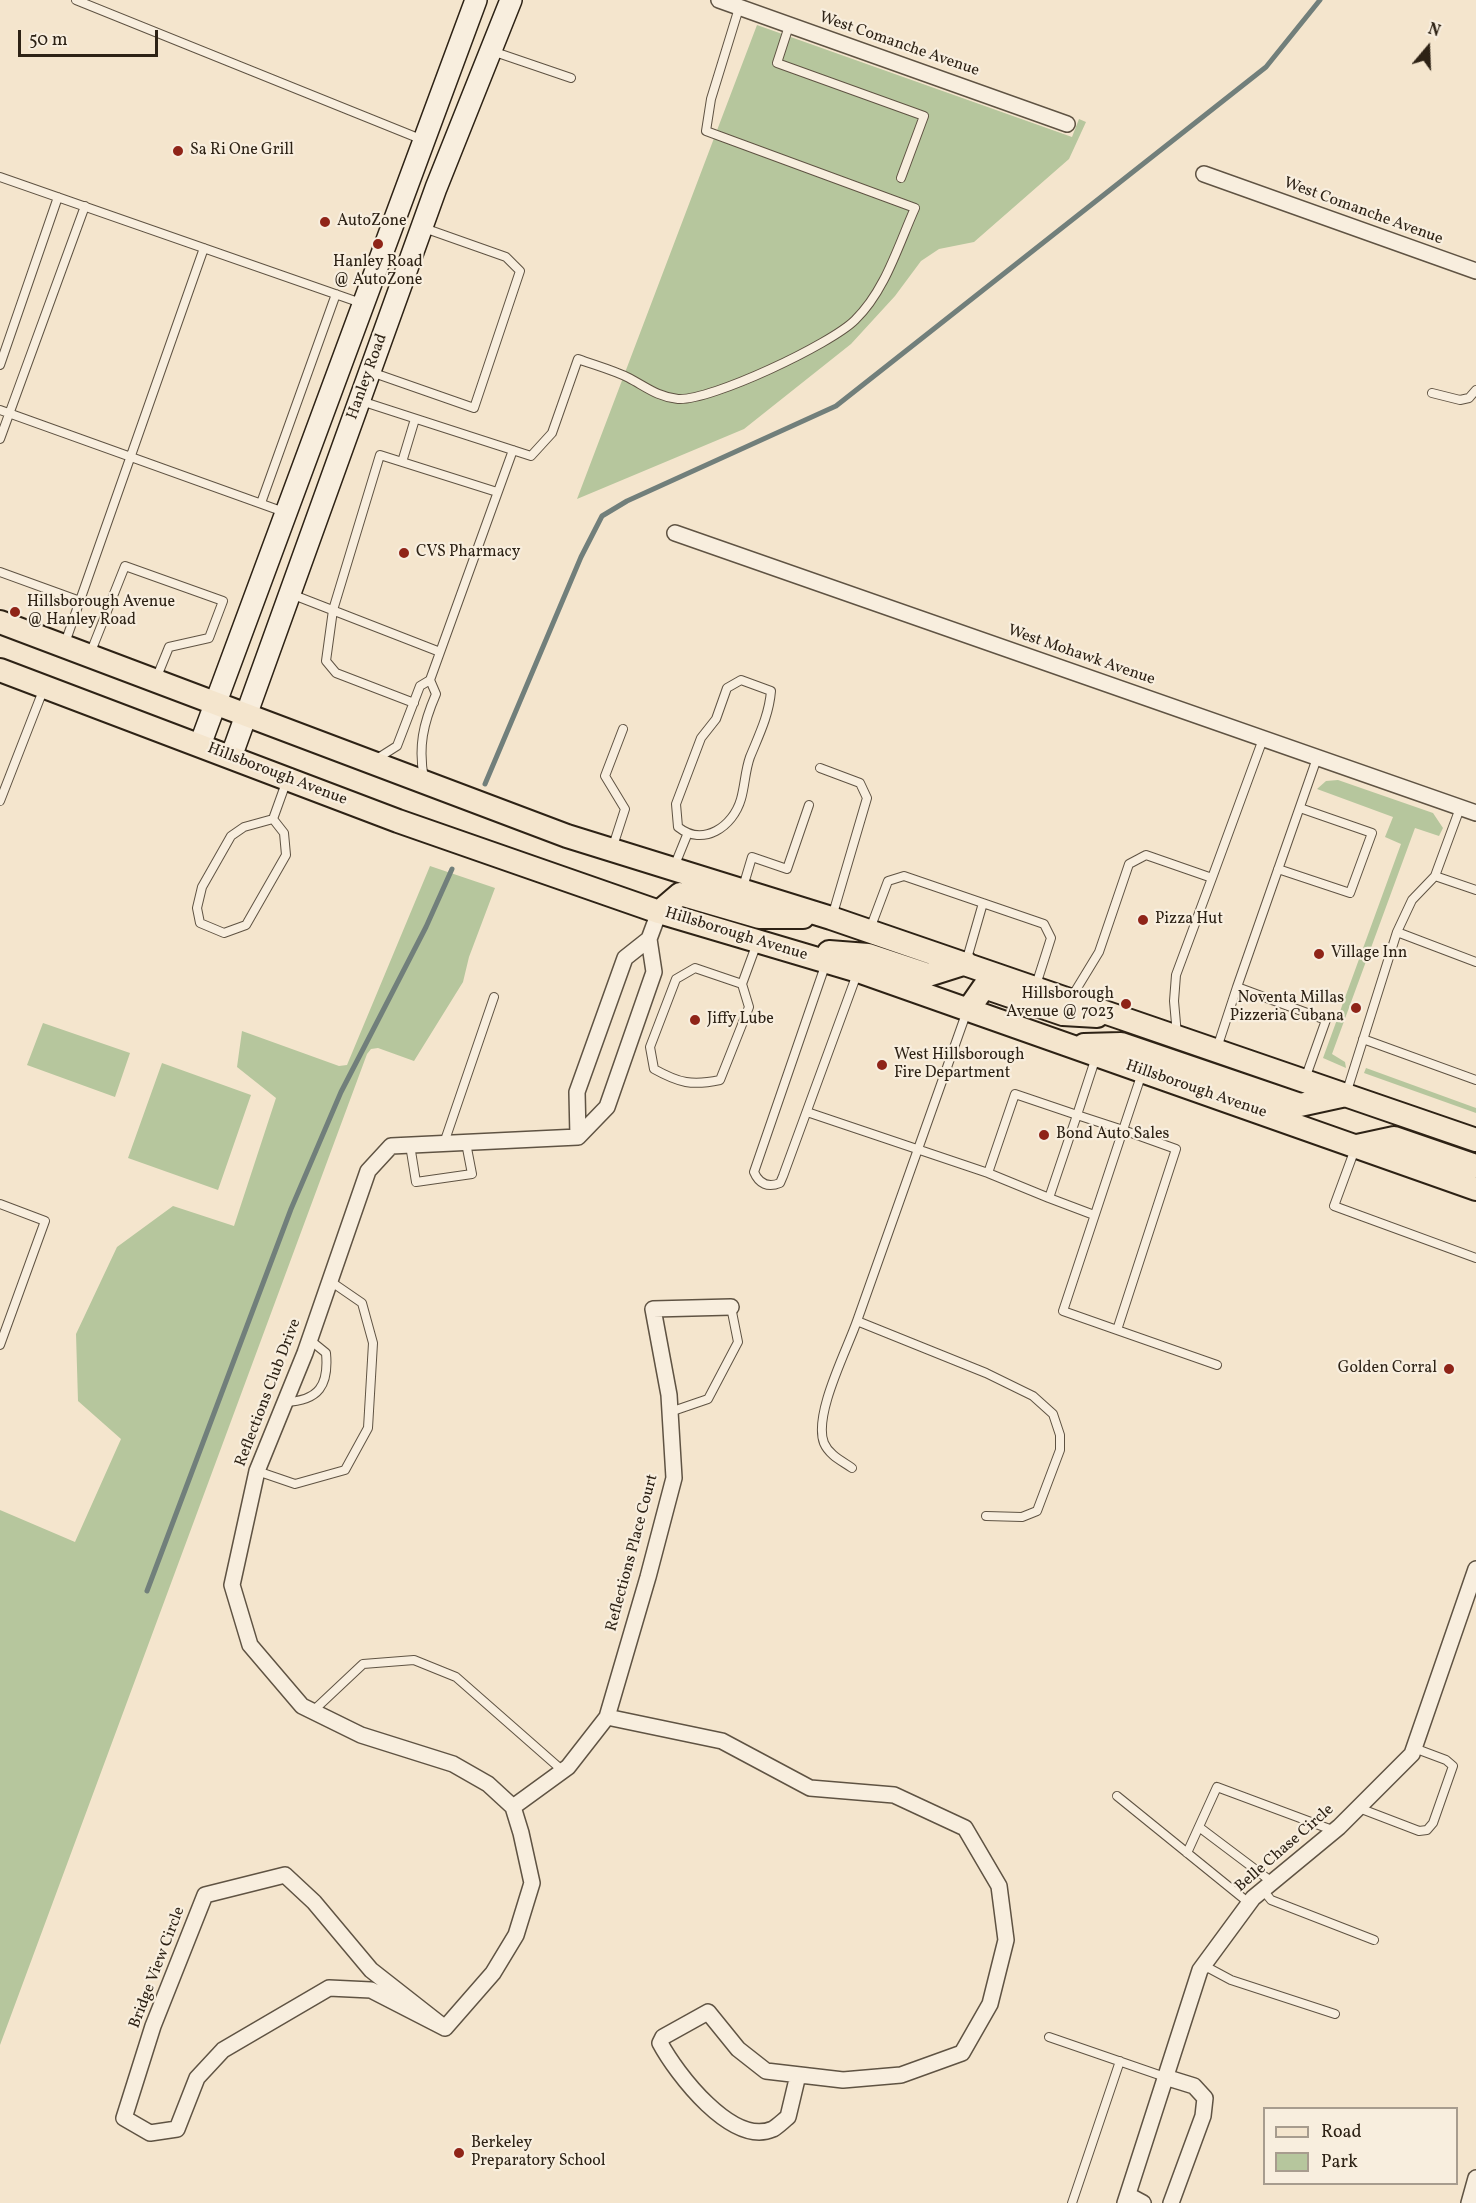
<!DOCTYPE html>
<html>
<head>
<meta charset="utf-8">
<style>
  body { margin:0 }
  #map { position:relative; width:1476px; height:2203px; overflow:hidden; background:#f4e5cd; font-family:Vollkorn,serif }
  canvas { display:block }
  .legend { position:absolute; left:1263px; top:2107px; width:195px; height:78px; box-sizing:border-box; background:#f8eede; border:2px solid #a79c8e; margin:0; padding:8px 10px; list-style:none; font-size:18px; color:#2d2215 }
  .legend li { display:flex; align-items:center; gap:12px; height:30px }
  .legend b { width:30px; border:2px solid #a79c8e }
  .north { position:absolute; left:1398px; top:18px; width:60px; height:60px; -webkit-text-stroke:4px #f8eede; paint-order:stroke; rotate:19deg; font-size:16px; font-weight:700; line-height:24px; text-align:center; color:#2d2215 }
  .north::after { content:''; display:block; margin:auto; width:21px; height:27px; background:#2d2215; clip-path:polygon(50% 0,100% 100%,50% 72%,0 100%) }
  .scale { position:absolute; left:18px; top:30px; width:140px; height:27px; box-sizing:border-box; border:3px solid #2d2215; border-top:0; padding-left:8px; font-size:18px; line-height:21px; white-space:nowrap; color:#2d2215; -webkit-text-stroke:4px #f8eede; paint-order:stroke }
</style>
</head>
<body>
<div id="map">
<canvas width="1476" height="2203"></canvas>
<ul class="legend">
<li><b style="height:8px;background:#f4e5cd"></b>Road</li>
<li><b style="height:16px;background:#b6c69d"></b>Park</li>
</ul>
<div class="north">N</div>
<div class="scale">50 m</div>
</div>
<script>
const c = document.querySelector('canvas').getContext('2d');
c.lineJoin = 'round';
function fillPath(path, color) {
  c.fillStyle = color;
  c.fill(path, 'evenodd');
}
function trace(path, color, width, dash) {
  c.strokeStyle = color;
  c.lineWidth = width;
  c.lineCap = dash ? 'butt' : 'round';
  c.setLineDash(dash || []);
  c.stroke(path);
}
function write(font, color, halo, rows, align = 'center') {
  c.font = font + ' Vollkorn,serif';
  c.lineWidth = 4.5;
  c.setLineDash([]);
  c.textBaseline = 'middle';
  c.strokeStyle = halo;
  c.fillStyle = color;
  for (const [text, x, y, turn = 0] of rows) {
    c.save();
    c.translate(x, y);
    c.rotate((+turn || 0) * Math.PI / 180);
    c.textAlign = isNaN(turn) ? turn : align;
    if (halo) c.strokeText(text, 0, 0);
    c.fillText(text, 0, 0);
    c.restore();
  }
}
fillPath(new Path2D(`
  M757 25 1072 137 1079 119 1086 122 1069 159 974 242 939 249 921 261 895 296 851 344 744 429 577 499Z
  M1338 780 1433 813 1443 828 1439 836 1415 828 1332 1054 1345 1062 1346 1068 1323 1058 1401 844 1385 837 1393 817 1317 789 1326 781Z
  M430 866 495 888 469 957 463 982 414 1061 378 1048 371 1049 367 1054 0 2045V1510L75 1542 121 1439 78 1401 76 1334 117 1247 173 1206 234 1226 276 1098 237 1067 242 1031 339 1066 347 1065Z
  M43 1023 130 1053 115 1097 27 1065Z
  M162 1063 251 1095 218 1190 128 1158Z
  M1366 1068 1476 1108V1113L1364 1073Z`), '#b6c69d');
trace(new Path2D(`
  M485 784 581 557 602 516 627 501 836 406 1266 67 1320 0
  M147 1591 291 1209 341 1092 426 927 452 869`), '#717f7b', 5);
const service = new Path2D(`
  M76 0 423 140
  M789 26 777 63 924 116 901 178
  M492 51 571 78
  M0 177 361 303
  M0 365 58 197
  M371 372 474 408 520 271 506 257 424 228
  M1432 393 1460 400 1469 398 1476 390
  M361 401 531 456 552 433 578 359C594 365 613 370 629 378 646 387 658 397 678 399 711 401 831 344 855 320 885 291 898 246 915 208L706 131 711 99 739 8
  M0 410 284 512
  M0 439 85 206
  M402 462 415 419
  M261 503 336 294
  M0 572 80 601
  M291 594 440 652
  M65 643 204 248
  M90 654 125 566 223 601 209 638 169 647 156 679
  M741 680 771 691C769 715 759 735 750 757 745 771 745 785 741 799 733 827 703 847 678 827L676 804 701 738 716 719 727 688Z
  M414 703 336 673 326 661 333 610 380 455 497 492
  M375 760 397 746 420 686 430 680 513 450
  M820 768 860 783 867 798 832 917
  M424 779C418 747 423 724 436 694L430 680
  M0 801 44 688
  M273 819 284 833 286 855 246 925 224 933 200 923 197 908 202 887 231 836 244 827Z
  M273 819 287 780
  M613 846 625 809 605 776 623 729
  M674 867 687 835
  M1278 869 1350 893 1372 833 1300 808
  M1435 876 1476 890
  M1212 878 1263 739
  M743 887 752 857 787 869 809 805
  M870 929 888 881 904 876 1044 924 1051 938 1036 985
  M1397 932 1476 962
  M966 962 983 903
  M826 963 754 1172C759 1184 768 1188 780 1183L783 1176 857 974
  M742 984 695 968 676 979 650 1047 654 1069C679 1083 692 1086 720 1080L749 1007 742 984 757 943
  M1071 998 1099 952 1129 864 1146 855 1212 878 1176 975 1174 1001 1177 1035
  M1363 1039 1476 1080
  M1217 1048 1237 987
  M1305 1079 1326 1020 1237 987 1317 758
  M1346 1094 1397 932 1412 900 1435 876 1460 808
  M807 1112 988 1173 1015 1094 1077 1115 1096 1057
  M444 1143 494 997
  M410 1145 416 1182 472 1174 466 1143
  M1355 1149 1334 1206 1476 1258
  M988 1173 1049 1198 1077 1115 1123 1130 1063 1311 1117 1330 1176 1149 1123 1130 1142 1073
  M1049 1198 1094 1215
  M0 1204 45 1221 0 1345
  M857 1321 967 1011
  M1117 1330 1217 1365
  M285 1402C319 1401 329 1385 326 1353L310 1340
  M670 1412 708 1399 738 1342 731 1307
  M852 1468C842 1461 829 1455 824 1443 813 1415 847 1350 857 1321L986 1373 1033 1396 1053 1414 1060 1435V1450L1037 1511 1022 1517 986 1516
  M257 1471 295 1484 345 1470 368 1428 373 1343 362 1303 330 1281
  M313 1711 363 1664 414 1660 456 1677 563 1771
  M1117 1796 1249 1903
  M1359 1808 1419 1831 1427 1830 1433 1823 1453 1766 1446 1760 1414 1748
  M1199 1827 1272 1882
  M1187 1853 1217 1787 1335 1831
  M1263 1890 1271 1900 1374 1940
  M1203 1965 1231 1980 1335 2014
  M1049 2037 1165 2077
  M1072 2203 1120 2061`);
const minor = new Path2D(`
  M719 0 1067 124
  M1204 174 1476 271
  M675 533 1476 813
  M578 1137 577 1092 625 958 649 939
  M607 1717 722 1741 810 1788 894 1795 965 1828 999 1886 1006 1940 990 2004 962 2053 901 2075 843 2080 766 2071 738 2049 708 2012 663 2037 660 2043C676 2073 732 2147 773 2129 778 2126 783 2121 788 2117L798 2075
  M513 1807 568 1767 607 1717 648 1577 674 1478 669 1395 653 1309 731 1307
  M285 1875 314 1902 371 1970 445 2028 371 1990 329 1988 223 2050 197 2078 177 2129 150 2133 124 2118 153 2026 205 1895Z
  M445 2028 493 1973 516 1935 532 1883 521 1833 513 1807 488 1784 453 1764 361 1735 302 1706 250 1645 232 1585 257 1471 305 1353 368 1171 391 1146 578 1137 607 1107 654 972 649 939 659 912
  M1165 2077 1194 2086 1205 2098 1203 2116 1171 2203
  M1128 2195 1143 2203
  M1125 2203 1200 1970 1253 1898 1339 1827 1412 1754 1476 1569
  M1469 2203 1476 2178`);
const secondary = new Path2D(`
  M200 745 476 0
  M231 757 436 188 511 0`);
const primary = new Path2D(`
  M0 622 567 836 831 918 1476 1140
  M0 670 398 821 659 912 858 971 1476 1189
  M659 912 680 894 759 917H803
  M829 952 868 955 928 975 966 963
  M968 1010 984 987 1063 1014 1097 1016
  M1084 1045 1121 1044 1300 1105 1346 1095
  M1357 1146 1394 1138 1476 1166`);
trace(service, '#5f5343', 10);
trace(minor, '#5f5343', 18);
trace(secondary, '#2d2215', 24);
trace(primary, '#2d2215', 26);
trace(service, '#f8eede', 8);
trace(minor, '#f8eede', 15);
trace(secondary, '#f8eede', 21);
trace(primary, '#f4e5cd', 22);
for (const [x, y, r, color] of [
  [178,151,6,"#8f2418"],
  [325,222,6,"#8f2418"],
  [378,244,6,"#8f2418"],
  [404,553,6,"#8f2418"],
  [15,612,6,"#8f2418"],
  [1143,920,6,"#8f2418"],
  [1319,954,6,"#8f2418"],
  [1126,1004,6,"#8f2418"],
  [1356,1008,6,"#8f2418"],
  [695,1020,6,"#8f2418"],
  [882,1065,6,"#8f2418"],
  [1044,1135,6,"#8f2418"],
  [1449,1369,6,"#8f2418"],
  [459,2153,6,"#8f2418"]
]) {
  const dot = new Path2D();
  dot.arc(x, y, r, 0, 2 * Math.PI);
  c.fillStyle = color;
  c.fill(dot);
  trace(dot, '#f8eede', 2);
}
write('16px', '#2d2215', '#f8eede', [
  ["West Comanche Avenue",899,45,19],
  ["West Comanche Avenue",1363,212,20],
  ["Hanley Road",368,377,-70],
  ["West Mohawk Avenue",1081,656,19],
  ["Hillsborough Avenue",277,775,21],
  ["Hillsborough Avenue",736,935,17],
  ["Hillsborough Avenue",1196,1090,19],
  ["Reflections Club Drive",269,1393,-69],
  ["Reflections Place Court",633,1553,-75],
  ["Belle Chase Circle",1285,1849,-41],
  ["Bridge View Circle",158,1968,-69]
]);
write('16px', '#2d2215', '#f8eede', [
  ["Sa Ri One Grill",190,151],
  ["AutoZone",337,222],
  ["Hanley Road",378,263,"center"],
  ["@ AutoZone",378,281,"center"],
  ["CVS Pharmacy",416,553],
  ["Hillsborough Avenue",27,603],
  ["@ Hanley Road",27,621],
  ["Pizza Hut",1155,920],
  ["Village Inn",1331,954],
  ["Hillsborough",1114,995,"right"],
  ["Avenue @ 7023",1114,1013,"right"],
  ["Noventa Millas",1344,999,"right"],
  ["Pizzeria Cubana",1344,1017,"right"],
  ["Jiffy Lube",707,1020],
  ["West Hillsborough",894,1056],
  ["Fire Department",894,1074],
  ["Bond Auto Sales",1056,1135],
  ["Golden Corral",1437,1369,"right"],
  ["Berkeley",471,2144],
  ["Preparatory School",471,2162]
], 'left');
</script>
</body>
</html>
